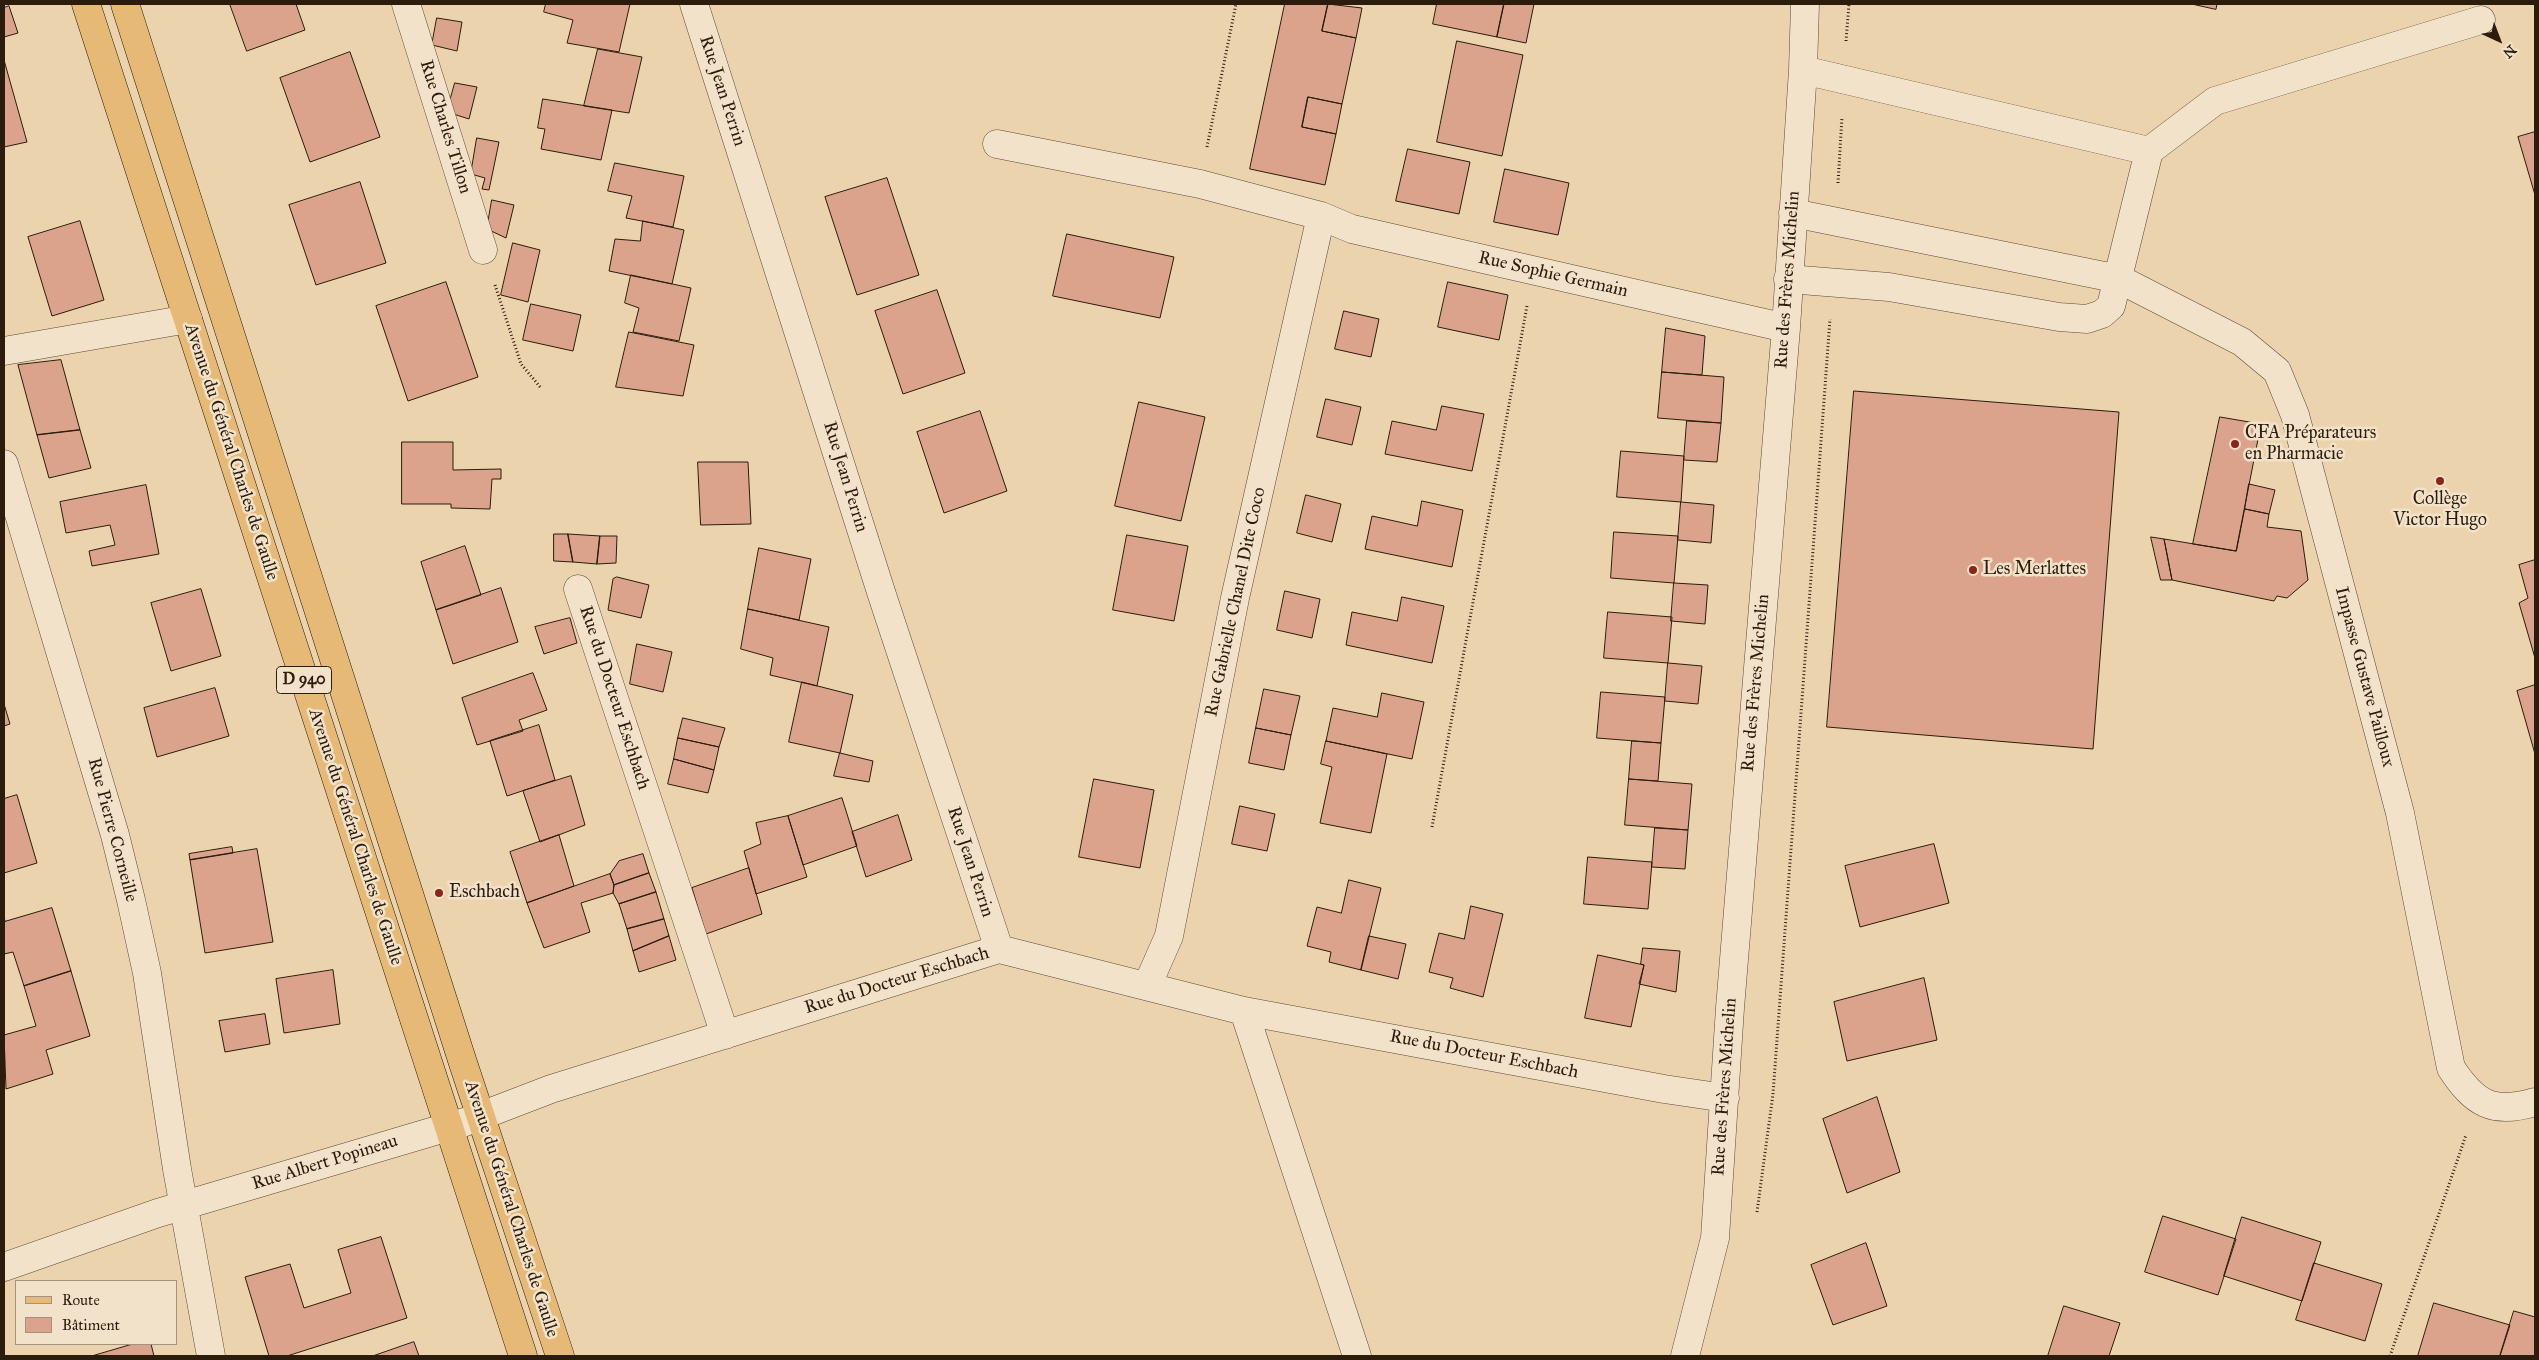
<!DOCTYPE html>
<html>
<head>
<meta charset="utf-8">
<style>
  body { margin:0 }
  #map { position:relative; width:2539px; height:1360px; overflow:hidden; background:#ebd3ad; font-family:"IM FELL Great Primer",serif }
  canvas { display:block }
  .frame { position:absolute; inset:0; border:5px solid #2b1c0c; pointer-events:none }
  .legend { position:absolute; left:15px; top:1280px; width:162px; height:65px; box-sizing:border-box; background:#f2e2ca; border:1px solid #a2937e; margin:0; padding:6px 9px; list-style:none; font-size:15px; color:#2b1c0c }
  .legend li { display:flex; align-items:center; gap:10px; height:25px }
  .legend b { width:25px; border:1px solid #a2937e }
  .north { position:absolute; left:2474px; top:15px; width:50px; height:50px; -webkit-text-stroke:4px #f2e2ca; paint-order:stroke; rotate:137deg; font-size:14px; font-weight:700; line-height:20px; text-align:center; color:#2b1c0c }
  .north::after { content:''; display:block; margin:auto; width:18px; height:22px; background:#2b1c0c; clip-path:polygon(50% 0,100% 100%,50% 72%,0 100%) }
</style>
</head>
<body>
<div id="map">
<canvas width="2539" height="1360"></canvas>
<div class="frame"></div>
<ul class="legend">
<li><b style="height:6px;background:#e6ba76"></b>Route</li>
<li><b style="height:14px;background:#dba38c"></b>Bâtiment</li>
</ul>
<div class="north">N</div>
</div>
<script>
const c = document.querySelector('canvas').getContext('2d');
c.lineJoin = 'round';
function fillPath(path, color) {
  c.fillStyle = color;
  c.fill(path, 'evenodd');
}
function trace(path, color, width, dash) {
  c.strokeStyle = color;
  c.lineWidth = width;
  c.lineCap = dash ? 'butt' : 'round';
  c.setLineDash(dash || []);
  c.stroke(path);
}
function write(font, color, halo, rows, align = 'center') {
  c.font = font + ' "IM FELL Great Primer",serif';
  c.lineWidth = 5;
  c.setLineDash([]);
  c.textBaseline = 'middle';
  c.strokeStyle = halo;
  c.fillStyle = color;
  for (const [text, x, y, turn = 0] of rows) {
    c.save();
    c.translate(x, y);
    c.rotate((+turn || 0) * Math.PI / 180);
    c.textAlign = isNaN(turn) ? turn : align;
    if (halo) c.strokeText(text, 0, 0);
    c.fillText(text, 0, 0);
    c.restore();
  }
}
const building = new Path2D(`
  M230 4H296L305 30 247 51Z
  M546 4H630L619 52 567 43 573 20 544 12Z
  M1285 4H1328L1322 31 1356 38 1342 104 1308 97 1302 127 1336 134 1325 185 1250 169Z
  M1328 4 1362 8 1356 38 1322 31Z
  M1437 4H1504L1497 37 1433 24Z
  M1504 4H1534L1526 43 1497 37Z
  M2192 4H2217L2216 9Z
  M9 6 18 33 4 37V8Z
  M437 18 462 22 457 51 432 45Z
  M1457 41 1523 55 1502 156 1437 142Z
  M598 49 642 57 629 113 584 106Z
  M350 52 380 137 310 162 280 78Z
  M4 60 27 142 4 147Z
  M455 83 477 87 469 119 447 112Z
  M1308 97 1342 104 1336 134 1302 127Z
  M543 99 612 110 601 160 541 149 545 129 538 128Z
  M2535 132V195L2518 137Z
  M477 138 499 142 489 190 482 189 485 178 471 174Z
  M1408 149 1470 162 1459 214 1396 201Z
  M615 163 684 176 673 227 626 218 632 196 608 191Z
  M1505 169 1569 183 1558 235 1494 222Z
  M887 178 919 275 857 295 825 197Z
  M360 182 386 263 316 285 289 205Z
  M492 200 514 205 506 238 487 229Z
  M80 221 104 300 52 316 28 237Z
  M643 221 684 230 672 284 609 271 615 239 640 241Z
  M1067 234 1174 257 1160 318 1053 296Z
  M513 243 540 250 528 302 501 295Z
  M631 275 691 288 679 341 633 332 639 308 625 303Z
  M446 282 478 377 408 401 376 306Z
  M1448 282 1508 295 1499 340 1438 327Z
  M937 290 965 373 903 394 875 311Z
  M531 304 581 315 573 351 523 340Z
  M1344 311 1379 319 1371 357 1335 349Z
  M1666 328 1705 336 1702 375 1662 372Z
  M629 332 694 345 683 396 616 387Z
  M61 360 80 430 37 435 18 365Z
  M1662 372 1724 377 1721 423 1658 418Z
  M1854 391 2119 412 2093 749 1827 727Z
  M1326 399 1361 407 1352 445 1317 437Z
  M1139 402 1205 417 1181 521 1115 506Z
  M1442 406 1484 414 1472 471 1385 454 1392 421 1436 430Z
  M980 411 1007 491 944 513 917 432Z
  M2220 417 2261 424 2236 551 2193 544Z
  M1687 421 1721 423 1717 462 1684 460Z
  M80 430 91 468 49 478 37 435Z
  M402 442H453V470L501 469V479H492L490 509 451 508V504H402Z
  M1621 451 1684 456 1681 502 1617 497Z
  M698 462H748L751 524 701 525Z
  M2249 484 2275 490 2269 514 2245 509Z
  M146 485 159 554 92 566 89 551 115 545 110 525 66 533 60 502Z
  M1306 495 1341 504 1332 542 1297 533Z
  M1422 501 1463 510 1452 567 1365 549 1372 516 1417 526Z
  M1681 502 1714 505 1711 543 1678 540Z
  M2245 509 2269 514 2267 527 2301 531 2308 580 2287 598 2277 596 2274 601 2172 580 2164 539 2236 551Z
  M1614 532 1678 536 1674 583 1611 578Z
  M554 534H568L573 562 554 561Z
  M568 534 600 536 597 564 573 562Z
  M1127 535 1188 546 1174 621 1113 610Z
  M600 536H617L616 563 597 564Z
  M2151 537 2164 539 2172 580H2161Z
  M465 546 481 595 436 610 421 562Z
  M759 548 811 559 799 620 748 609Z
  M2535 560V658L2519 603 2528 598 2519 565Z
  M617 577 649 585 641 618 608 610 613 579Z
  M1674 583 1708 585 1705 624 1671 621Z
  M501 588 518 642 453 664 436 610Z
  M201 589 221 656 171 671 151 603Z
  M1285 591 1320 599 1312 638 1277 630Z
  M1402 597 1444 606 1432 663 1346 645 1352 612 1397 621Z
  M748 609 829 627 817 686 770 675 773 658 741 649Z
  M1608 612 1672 617 1668 663 1604 658Z
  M570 618 577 643 544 654 535 627Z
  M637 644 672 652 663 692 630 684Z
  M1668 663 1702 666 1698 704 1665 701Z
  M533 673 547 710 519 720 523 731 477 745 462 698Z
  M802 682 853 695 840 753 789 742Z
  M2535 685V754L2517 691Z
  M215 688 229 736 157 757 144 708Z
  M1264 689 1300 696 1291 735 1256 728Z
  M1601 692 1665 697 1661 743 1597 738Z
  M1382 693 1424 702 1412 759 1326 741 1333 708 1377 717Z
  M4 704 10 724 4 726Z
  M683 718 725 728 719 747 678 738Z
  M539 725 555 780 507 796 490 741Z
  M1256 728 1291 735 1284 770 1249 763Z
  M678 738 719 747 714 770 674 759Z
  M1326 741 1387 754 1371 833 1320 823 1332 767 1321 764Z
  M1632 741 1661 743 1658 781 1629 779Z
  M840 753 873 761 869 782 834 776Z
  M674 759 714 770 708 793 668 784Z
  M571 776 585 825 540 842 523 791Z
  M1094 779 1154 790 1140 868 1079 857Z
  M1629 779 1692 784 1688 830 1625 825Z
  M17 795 37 863 4 873V799Z
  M842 798 857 846 803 865 788 816Z
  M1240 806 1275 814 1267 851 1232 844Z
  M898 815 912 860 866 877 852 832Z
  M788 816 807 877 756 894 744 851 761 844 756 823Z
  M1655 828 1688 830 1685 869 1652 867Z
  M559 835 574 886 527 903 510 852Z
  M1934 844 1949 903 1860 927 1845 866Z
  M232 847 233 853 190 860 189 854Z
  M257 849 273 942 205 953 190 860Z
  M643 854 649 873 614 885 610 874 619 861Z
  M1588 857 1652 862 1648 909 1584 904Z
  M749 868 762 914 706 934 692 888Z
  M649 873 656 892 619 904 613 893 614 885Z
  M610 874 614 885 613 893 581 903 590 932 544 948 527 903Z
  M1349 880 1381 888 1361 970 1329 962 1331 952 1307 946 1317 907 1341 913Z
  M656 892 664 919 627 929 619 904Z
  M1471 906 1503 914 1483 997 1450 988 1453 978 1429 972 1439 933 1464 939Z
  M52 908 71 971 24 986 13 952 4 954V917L5 921Z
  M664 919 669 936 633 951 627 929Z
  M669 936 676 960 639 972 633 951Z
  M1369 936 1406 944 1398 979 1361 970Z
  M1643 948 1680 951 1676 992 1639 984 1644 965 1641 964Z
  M1598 955 1644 965 1631 1027 1585 1018Z
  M333 970 340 1024 284 1033 276 979Z
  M71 971 90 1036 46 1050 53 1074 6 1089 4 1035 36 1026 24 986Z
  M1924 978 1937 1040 1847 1061 1834 1002Z
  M265 1014 270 1044 225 1052 219 1021Z
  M1877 1097 1900 1172 1847 1193 1823 1119Z
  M2163 1216 2236 1239 2218 1295 2145 1272Z
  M2242 1217 2321 1242 2302 1301 2224 1276Z
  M381 1237 407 1318 287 1356H269L245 1277 290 1264 304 1308 351 1293 338 1250Z
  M1866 1243 1887 1306 1833 1325 1811 1265Z
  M2314 1263 2382 1284 2365 1341 2296 1320Z
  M2434 1303 2510 1325 2500 1356H2418Z
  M2064 1306 2120 1323 2109 1356H2048Z
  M2514 1311 2535 1317V1356H2500Z
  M414 1342 419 1356H373Z
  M133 1344H151L154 1356H92Z`);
fillPath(building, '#dba38c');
trace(building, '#2b1c0c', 1);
const minor = new Path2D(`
  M406 4 483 250
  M694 4 882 595 999 949
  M997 144 1200 184 1321 216 1352 229 1786 328
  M2149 151 2215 101 2481 20
  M1793 213 2119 279 2242 342 2277 371 2295 415 2400 813 2451 1068C2474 1103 2492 1115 2535 1102
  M1788 279 1889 287 2059 317 2087 319 2102 314 2111 306 2149 151 1803 70
  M4 351 188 319
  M4 464 115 835 131 900 147 973 177 1169 211 1356
  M578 589 725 1035
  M1147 986 1169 936 1235 598 1321 216
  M1244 1011 1357 1356
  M4 1267 158 1213 465 1122 551 1089 999 949 1244 1011 1664 1089 1725 1098
  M1685 1356 1715 1238 1730 1008 1786 328 1803 70 1805 4`);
const major = new Path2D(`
  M86 4 523 1356
  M125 4 463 1063 560 1356`);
trace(minor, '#5b4a34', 29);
trace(major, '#2b1c0c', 29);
trace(new Path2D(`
  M1846 41 1849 4
  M1207 147 1236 4
  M1838 183 1842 117
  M495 285 521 364 541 388
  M1432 827 1527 306
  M1757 1212 1773 1094 1830 319
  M2390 1356 2466 1135`), '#2b1c0c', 3, [1, 2.5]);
trace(minor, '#f2e2ca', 28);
trace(major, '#e6ba76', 28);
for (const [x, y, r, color] of [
  [2235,444,5,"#8f2418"],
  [2440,481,5,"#8f2418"],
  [1973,570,5,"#8f2418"],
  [439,893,5,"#8f2418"]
]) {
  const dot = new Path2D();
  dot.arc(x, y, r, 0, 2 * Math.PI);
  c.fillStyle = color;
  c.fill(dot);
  trace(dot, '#f2e2ca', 2);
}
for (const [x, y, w] of [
  [304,680,55]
]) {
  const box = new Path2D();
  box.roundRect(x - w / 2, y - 13.5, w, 27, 4);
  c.fillStyle = '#f2e2ca';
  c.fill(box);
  trace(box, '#2b1c0c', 1);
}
write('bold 16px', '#2b1c0c', null, [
  ["D 940",304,680]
]);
write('18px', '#2b1c0c', '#f2e2ca', [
  ["Rue Jean Perrin",722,91,72],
  ["Rue Charles Tillon",445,127,73],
  ["Rue Sophie Germain",1553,275,13],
  ["Rue des Frères Michelin",1788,280,-86],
  ["Avenue du Général Charles de Gaulle",231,452,72],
  ["Rue Jean Perrin",845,477,73],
  ["Rue Gabrielle Chanel Dite Coco",1236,602,-78],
  ["Impasse Gustave Pailloux",2364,677,75],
  ["Rue des Frères Michelin",1756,683,-85],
  ["Rue du Docteur Eschbach",614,698,72],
  ["Rue Pierre Corneille",112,830,75],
  ["Avenue du Général Charles de Gaulle",355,837,72],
  ["Rue Jean Perrin",970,862,72],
  ["Rue du Docteur Eschbach",897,981,-17],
  ["Rue du Docteur Eschbach",1484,1055,11],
  ["Rue des Frères Michelin",1725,1087,-86],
  ["Rue Albert Popineau",325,1163,-17],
  ["Avenue du Général Charles de Gaulle",511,1209,72]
]);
write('18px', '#2b1c0c', '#f2e2ca', [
  ["CFA Préparateurs",2245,434],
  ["en Pharmacie",2245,455],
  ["Collège",2440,500,"center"],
  ["Victor Hugo",2440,521,"center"],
  ["Les Merlattes",1983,570],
  ["Eschbach",449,893]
], 'left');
</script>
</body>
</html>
